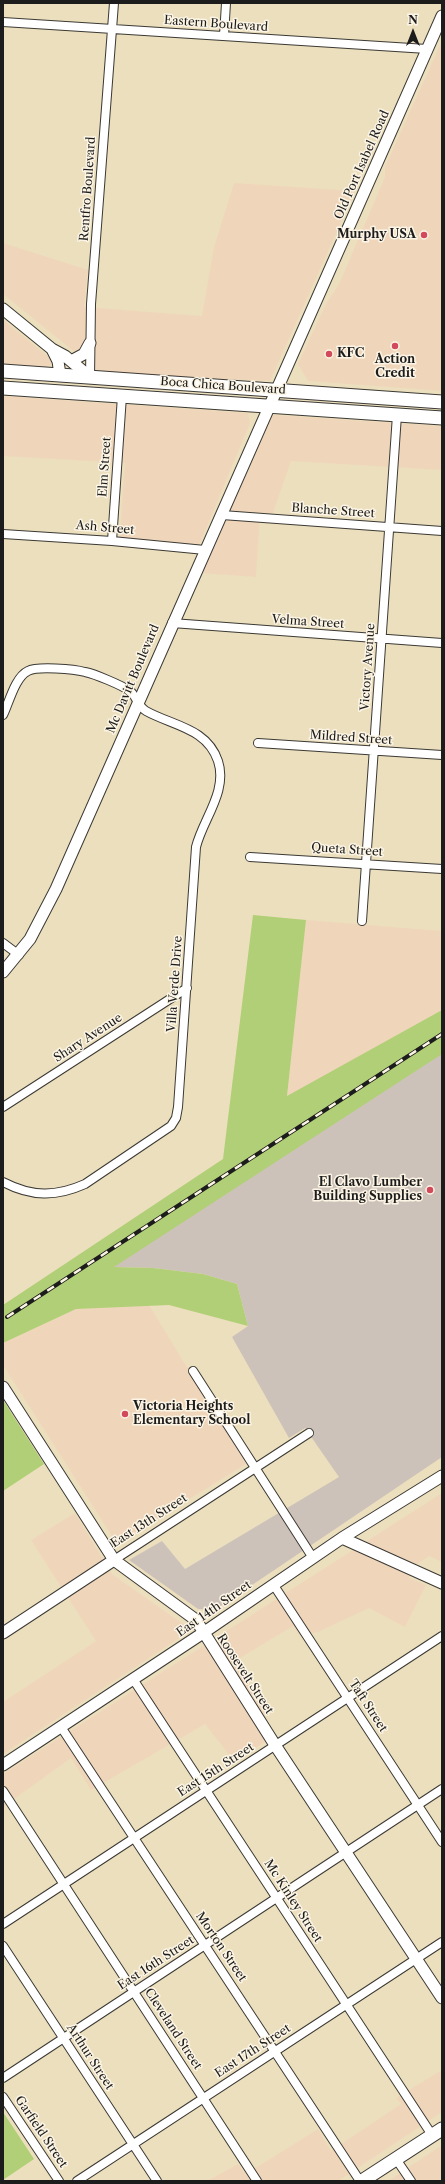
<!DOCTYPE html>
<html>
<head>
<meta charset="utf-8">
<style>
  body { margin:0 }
  #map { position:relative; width:445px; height:2184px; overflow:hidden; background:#ecdfbd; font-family:"Libre Caslon Text",serif }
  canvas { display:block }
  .frame { position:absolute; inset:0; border:4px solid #1c1c1c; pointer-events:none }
  .north { position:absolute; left:393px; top:12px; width:40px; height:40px; -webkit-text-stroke:3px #fcf5e5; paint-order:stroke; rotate:0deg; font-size:11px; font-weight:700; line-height:16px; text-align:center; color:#1c1c1c }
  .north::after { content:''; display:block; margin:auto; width:14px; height:18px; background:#1c1c1c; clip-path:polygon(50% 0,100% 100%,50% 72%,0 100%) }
</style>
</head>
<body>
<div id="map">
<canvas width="445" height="2184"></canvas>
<div class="frame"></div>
<div class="north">N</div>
</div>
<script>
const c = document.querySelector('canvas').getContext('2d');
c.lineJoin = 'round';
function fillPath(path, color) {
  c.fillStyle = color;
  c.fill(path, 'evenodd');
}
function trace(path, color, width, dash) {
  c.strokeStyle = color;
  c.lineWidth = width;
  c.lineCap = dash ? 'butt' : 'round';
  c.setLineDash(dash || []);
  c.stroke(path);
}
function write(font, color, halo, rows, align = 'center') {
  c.font = font + ' "Libre Caslon Text",serif';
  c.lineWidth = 3;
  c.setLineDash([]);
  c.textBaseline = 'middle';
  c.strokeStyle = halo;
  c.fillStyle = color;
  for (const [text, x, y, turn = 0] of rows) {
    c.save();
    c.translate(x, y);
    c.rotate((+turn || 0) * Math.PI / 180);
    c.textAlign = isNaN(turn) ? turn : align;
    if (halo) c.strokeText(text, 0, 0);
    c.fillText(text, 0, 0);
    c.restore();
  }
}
fillPath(new Path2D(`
  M442 41V391L308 381 298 364 326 304 339 284 385 177V167Z
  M234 183 355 191 270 381 102 374 3 294V243L88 270 84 307 202 316 214 247Z
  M3 320 55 362 45 368 3 365Z
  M3 396 248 413 250 423 196 553 119 547 125 463 3 456Z
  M273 415 442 426V470L291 461 273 513H260L256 577 201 573Z
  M306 920 442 931V1010L287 1097Z
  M149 1305 246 1464 117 1544 3 1365V1343L76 1309Z
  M442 1493V1562L429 1556 416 1565 409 1578 426 1585 405 1627 369 1608 318 1632 300 1636 293 1626 238 1659 275 1736 234 1761 205 1724 91 1790 71 1758 3 1807V1774Z
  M75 1513 112 1574 183 1624 187 1633 3 1754V1702L96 1641 31 1540Z
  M442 2070V2112L338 2181H207L238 2164 246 2174 318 2129 331 2151 401 2104 396 2098Z
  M442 2145V2181H388Z`), '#efd6bb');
fillPath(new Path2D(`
  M442 1052V1457L215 1610 198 1609 129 1560 162 1541 185 1569 339 1477 305 1428 289 1438 232 1337 248 1326 237 1284 203 1274 153 1268 113 1267 365 1100Z`), '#cdc2b9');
fillPath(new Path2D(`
  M253 915 306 920 287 1096 442 1010V1054L114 1267 153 1268 203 1274 237 1284 248 1326 169 1305 76 1309 3 1343V1305L223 1159Z
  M3 1400 44 1464 3 1491Z
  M3 2112 34 2159 3 2180Z`), '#b1cf76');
const street = new Path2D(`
  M3 22 427 49
  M224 36 226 3
  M90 377 91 304 114 3
  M222 515 442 531
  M3 534 112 541 205 550
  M112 541 122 396
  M172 623 442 643
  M3 715C9 703 15 677 28 671 37 666 74 669 85 672 95 674 121 685 130 691 136 695 137 706 146 711 173 726 207 728 218 761 228 791 203 819 196 847L178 1107 176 1118 171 1126 85 1184C56 1197 32 1197 3 1182
  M258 743 442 755
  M250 857 442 869
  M362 921 397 415
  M3 943 19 955
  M3 1107 187 988
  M193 1371 313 1558
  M114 1560 309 1433
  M273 1584 442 1842
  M133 1679 432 2135
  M61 1727 360 2181
  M3 1791 257 2181
  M3 1924 442 1636
  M3 1946 157 2181
  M3 2078 442 1789
  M3 2097 59 2181
  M396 2159 411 2181
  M77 2181 442 1942`);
const secondary = new Path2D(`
  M3 309 52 349 65 356 90 377
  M52 349 58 361 60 375
  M71 361 84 354 90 343
  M3 972 30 939 56 889 442 16
  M3 1387 114 1560 196 1620 275 1745 442 1998
  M342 1538 442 1583
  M3 1633 114 1560
  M3 1765 203 1633 342 1538 442 1476`);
const primary = new Path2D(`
  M3 371 442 402
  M3 388 442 418
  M362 2181 442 2129`);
trace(street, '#3b3934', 10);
trace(secondary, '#3b3934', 13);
trace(primary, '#3b3934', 15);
trace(street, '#fff', 8);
trace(secondary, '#fff', 11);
trace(primary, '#fff', 13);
const rail = new Path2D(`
  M7 1317 442 1034`);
trace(rail, '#1c1c1c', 4);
trace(rail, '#fcf5e5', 2.5, [8]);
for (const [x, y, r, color] of [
  [424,235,4,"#d1495b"],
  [395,346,4,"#d1495b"],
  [329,354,4,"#d1495b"],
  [430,1190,4,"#d1495b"],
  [125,1414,4,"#d1495b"]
]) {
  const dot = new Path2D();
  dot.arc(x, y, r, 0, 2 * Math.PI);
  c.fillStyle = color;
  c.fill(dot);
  trace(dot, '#fcf5e5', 1.5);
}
write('12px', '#1c1c1c', '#fcf5e5', [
  ["Eastern Boulevard",216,24,4],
  ["Old Port Isabel Road",362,165,-66],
  ["Rentfro Boulevard",88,189,-86],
  ["Boca Chica Boulevard",223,386,4],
  ["Elm Street",105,467,-86],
  ["Blanche Street",333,511,4],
  ["Ash Street",105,528,5],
  ["Velma Street",308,622,4],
  ["Victory Avenue",368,667,-86],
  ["Mc Davitt Boulevard",133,679,-67],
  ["Mildred Street",351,738,4],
  ["Queta Street",347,850,4],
  ["Villa Verde Drive",175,984,-86],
  ["Shary Avenue",88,1038,-33],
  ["East 13th Street",149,1521,-33],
  ["East 14th Street",214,1609,-35],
  ["Roosevelt Street",245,1674,57],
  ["Taft Street",368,1706,57],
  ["East 15th Street",216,1770,-33],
  ["Mc Kinley Street",293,1901,57],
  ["Morton Street",221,1947,56],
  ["East 16th Street",156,1963,-33],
  ["Cleveland Street",173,2029,57],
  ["East 17th Street",253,2051,-33],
  ["Arthur Street",90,2057,57],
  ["Garfield Street",41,2132,56]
]);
write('bold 12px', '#1c1c1c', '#fcf5e5', [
  ["Murphy USA",416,235],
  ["KFC",337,354,"left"],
  ["Action",395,360,"center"],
  ["Credit",395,374,"center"],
  ["El Clavo Lumber",422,1183],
  ["Building Supplies",422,1197],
  ["Victoria Heights",133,1407,"left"],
  ["Elementary School",133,1421,"left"]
], 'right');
</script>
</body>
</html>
